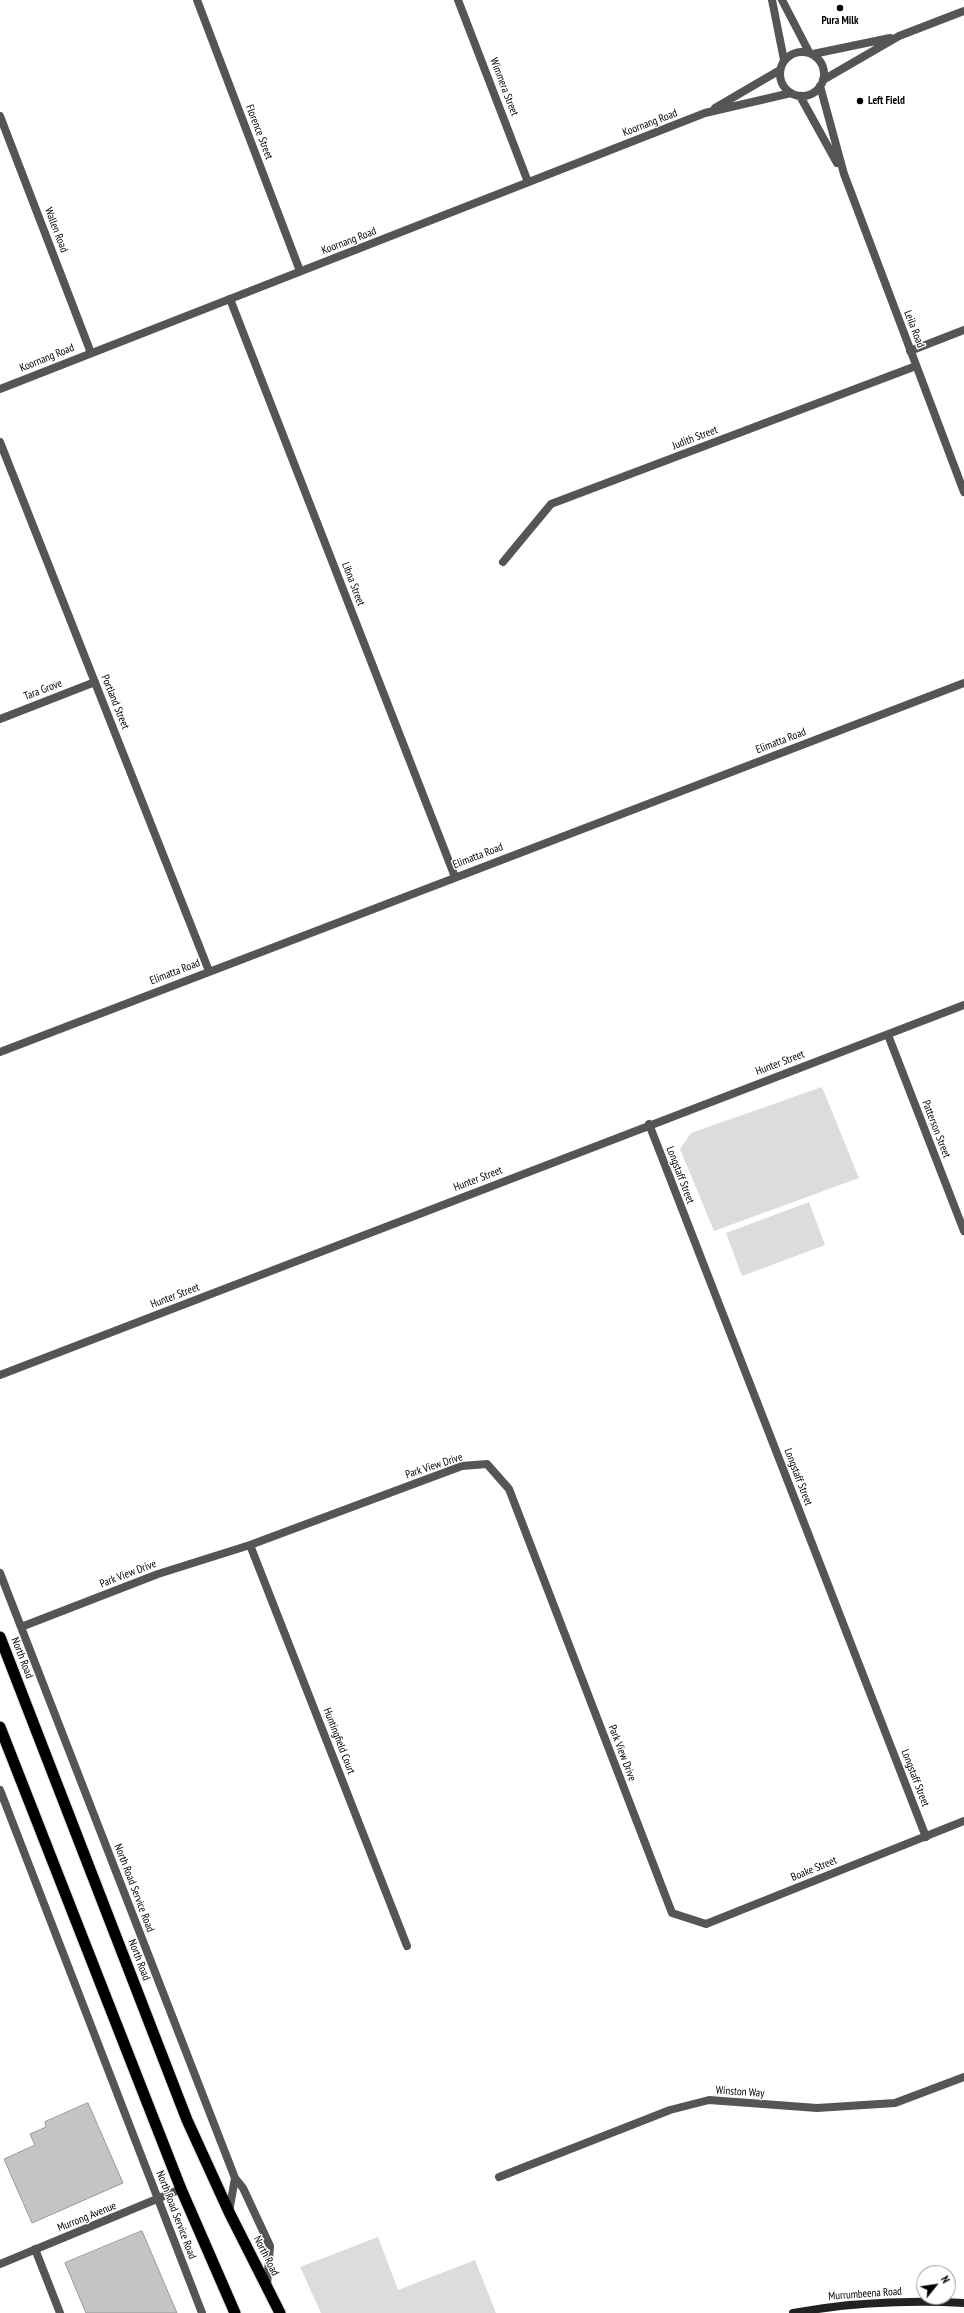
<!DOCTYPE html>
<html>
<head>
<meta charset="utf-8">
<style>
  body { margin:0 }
  #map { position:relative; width:964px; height:2313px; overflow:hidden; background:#fff; font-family:"PT Sans Narrow",sans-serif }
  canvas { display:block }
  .north { position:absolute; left:916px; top:2265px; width:40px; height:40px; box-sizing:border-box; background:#fff; border:1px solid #999; border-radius:50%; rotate:60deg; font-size:11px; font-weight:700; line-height:16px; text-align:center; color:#000 }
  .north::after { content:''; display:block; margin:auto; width:14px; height:18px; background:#000; clip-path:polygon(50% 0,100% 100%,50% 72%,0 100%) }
</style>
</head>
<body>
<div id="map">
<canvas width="964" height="2313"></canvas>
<div class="north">N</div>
</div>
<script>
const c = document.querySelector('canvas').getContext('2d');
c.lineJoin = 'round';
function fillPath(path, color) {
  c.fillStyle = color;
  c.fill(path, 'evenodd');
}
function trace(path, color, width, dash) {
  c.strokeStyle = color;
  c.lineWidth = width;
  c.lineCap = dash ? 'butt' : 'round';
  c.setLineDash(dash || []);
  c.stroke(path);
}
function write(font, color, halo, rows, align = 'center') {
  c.font = font + ' "PT Sans Narrow",sans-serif';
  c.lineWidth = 3;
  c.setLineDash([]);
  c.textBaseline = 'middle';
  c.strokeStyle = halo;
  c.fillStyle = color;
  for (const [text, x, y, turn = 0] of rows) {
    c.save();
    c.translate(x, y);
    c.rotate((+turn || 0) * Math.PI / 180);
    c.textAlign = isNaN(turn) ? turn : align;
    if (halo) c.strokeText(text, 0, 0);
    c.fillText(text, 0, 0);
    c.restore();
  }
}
fillPath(new Path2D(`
  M822 1087 859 1178 714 1231 680 1149 691 1133Z
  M809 1202 825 1245 742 1276 726 1233Z
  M378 2237 398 2290 475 2260 496 2313H321L300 2267Z`), '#dcdcdc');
const building = new Path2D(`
  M88 2103 123 2183 32 2223 4 2159 35 2145 30 2134 46 2127 45 2122Z
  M142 2231 177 2313H86L65 2263Z`);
fillPath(building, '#c4c4c4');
trace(building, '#999', 1);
const trunk = new Path2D(`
  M0 1637 187 2120 229 2212 280 2313
  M0 1727 181 2189 235 2313`);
trace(trunk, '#dbdbdb', 13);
trace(new Path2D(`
  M35 2249 60 2313`), '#555', 8);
trace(new Path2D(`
  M197 0 300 271
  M458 0 528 182
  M0 116 91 353
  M230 299 455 877
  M910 351 964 330
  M0 442 209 971
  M503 562 551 504 916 366
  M0 719 95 682
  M888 1035 964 1231
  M0 1052 964 683
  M649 1124 926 1837
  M0 1375 964 1005
  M250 1545 407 1946
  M0 1573 235 2178 229 2212
  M21 1627 158 1574 250 1545 462 1466 487 1464 509 1489 672 1913 706 1924 964 1821
  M0 1790 202 2313
  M499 2177 670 2110 709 2100 817 2108 895 2103 964 2077
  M235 2178 243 2188 270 2246 267 2286
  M0 2264 181 2189`), '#555', 8);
trace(new Path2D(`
  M772 0 784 60
  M782 0 809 52
  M780 74a22 22 0 1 1 44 0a22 22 0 1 1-44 0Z
  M813 54 890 38
  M823 80 899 36 964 11
  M820 86 844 174 964 492
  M800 96 837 163
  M715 108 780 70
  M0 389 705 113 791 93`), '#555', 8);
trace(new Path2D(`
  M793 2313C849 2303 907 2300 964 2303`), '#222', 8);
trace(trunk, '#000', 11);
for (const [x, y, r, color] of [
  [840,8,4,"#000"],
  [860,101,4,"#000"]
]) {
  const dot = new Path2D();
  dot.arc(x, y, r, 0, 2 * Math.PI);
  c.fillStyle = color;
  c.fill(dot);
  trace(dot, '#fff', 1.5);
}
write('bold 11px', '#000', '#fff', [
  ["Pura Milk",840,21],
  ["Left Field",868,101,"left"]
]);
write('11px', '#000', '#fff', [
  ["Wimmera Street",504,87,69],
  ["Koornang Road",650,123,-21],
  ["Florence Street",259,132,69],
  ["Wallen Road",56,230,69],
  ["Koornang Road",349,241,-21],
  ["Leila Road",914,329,69],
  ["Koornang Road",47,358,-22],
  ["Judith Street",695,438,-21],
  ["Libna Street",353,584,69],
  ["Tara Grove",43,690,-21],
  ["Portland Street",115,702,68],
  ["Elimatta Road",781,741,-21],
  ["Elimatta Road",478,856,-21],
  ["Elimatta Road",175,972,-21],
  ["Hunter Street",780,1063,-21],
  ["Patterson Street",936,1129,69],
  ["Longstaff Street",680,1175,69],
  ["Hunter Street",478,1179,-21],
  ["Hunter Street",175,1296,-21],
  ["Park View Drive",434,1466,-18],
  ["Longstaff Street",798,1477,69],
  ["Park View Drive",128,1574,-21],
  ["North Road",22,1658,69],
  ["Huntingfield Court",339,1741,69],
  ["Park View Drive",622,1753,69],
  ["Longstaff Street",915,1778,69],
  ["Boake Street",814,1869,-22],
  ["North Road Service Road",134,1888,69],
  ["North Road",139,1960,69],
  ["Winston Way",740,2092,4],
  ["North Road Service Road",176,2215,69],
  ["Murrong Avenue",87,2217,-22],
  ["North Road",266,2256,63],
  ["Murrumbeena Road",865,2294,-4]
]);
</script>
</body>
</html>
